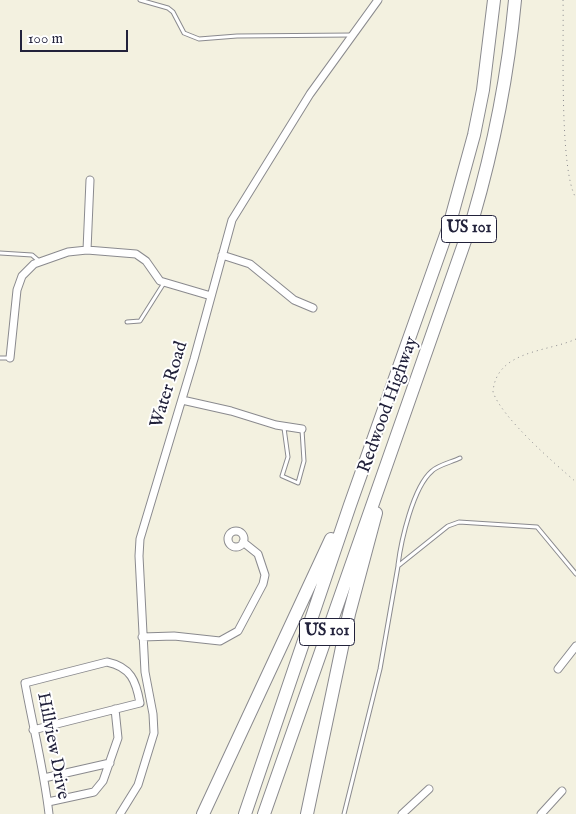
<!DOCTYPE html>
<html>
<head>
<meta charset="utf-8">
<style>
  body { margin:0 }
  #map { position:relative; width:576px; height:814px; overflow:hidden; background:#f3f1e0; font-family:"IM FELL English",serif }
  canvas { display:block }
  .scale { position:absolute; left:20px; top:30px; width:108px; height:22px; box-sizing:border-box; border:2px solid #22223b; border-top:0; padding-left:6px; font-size:15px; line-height:18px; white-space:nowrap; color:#22223b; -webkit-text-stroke:4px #fff; paint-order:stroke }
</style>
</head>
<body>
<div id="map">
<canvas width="576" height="814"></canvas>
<div class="scale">100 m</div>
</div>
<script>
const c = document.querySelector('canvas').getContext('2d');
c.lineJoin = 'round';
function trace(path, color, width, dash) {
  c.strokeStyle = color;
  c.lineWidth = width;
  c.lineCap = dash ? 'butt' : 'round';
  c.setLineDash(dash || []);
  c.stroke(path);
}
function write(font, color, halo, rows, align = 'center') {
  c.font = font + ' "IM FELL English",serif';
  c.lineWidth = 4;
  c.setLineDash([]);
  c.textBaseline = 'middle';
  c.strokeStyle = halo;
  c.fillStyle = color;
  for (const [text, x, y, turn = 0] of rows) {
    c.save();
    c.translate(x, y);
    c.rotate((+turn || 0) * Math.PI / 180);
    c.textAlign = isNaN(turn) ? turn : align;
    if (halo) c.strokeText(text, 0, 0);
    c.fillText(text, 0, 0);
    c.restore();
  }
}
const lane = new Path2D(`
  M140 0 168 8 173 12 184 33 199 39 237 36 352 35
  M0 253 32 255 39 261
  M127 322 140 321 164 283
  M0 358H9
  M284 428 288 457 282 476 298 483 304 461 302 430
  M398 565C401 541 413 487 432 471 438 465 452 462 460 458
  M344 814 380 669 398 566 448 526 459 522 537 527 576 574`);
const street = new Path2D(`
  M87 250 90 180
  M222 255 250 264 294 300 313 308
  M10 358 17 290 22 276 34 264 68 252 87 250 136 254 146 261 160 281 211 296
  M182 400 231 411 276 425 302 429
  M228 539a8 8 0 1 1 16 0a8 8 0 1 1-16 0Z
  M142 637 174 636 220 641 238 631 263 584 265 575 258 554 243 542
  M558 669 576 646
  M33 730 140 703C136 681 131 667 107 662L25 683C33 727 44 770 49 814
  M44 778 110 763
  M48 802 94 792 103 781 118 738 115 709
  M120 814 138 785 154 733 153 714 145 672 139 556 140 539 194 359 232 220 310 94 378 0
  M402 814 429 789
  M541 814 562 791`);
const highway = new Path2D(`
  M203 814 331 539
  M245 814 350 505 449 226 474 135 483 90 494 0
  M264 814 473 218C494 146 508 75 515 0
  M307 814 349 614 376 513`);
trace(lane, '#8a8a8e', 5);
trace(street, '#8a8a8e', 9);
trace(highway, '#8a8a8e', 14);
trace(new Path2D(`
  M563 0C564 38 559 171 576 198
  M576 339C548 352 496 350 493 392 502 418 554 463 576 482`), '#8a8a8e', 1, [1, 4]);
trace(lane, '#fff', 3);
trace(street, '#fff', 7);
trace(highway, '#fff', 12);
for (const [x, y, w] of [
  [469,229,55],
  [327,632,55]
]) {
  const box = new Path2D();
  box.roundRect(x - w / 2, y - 13.5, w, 27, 4);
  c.fillStyle = '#fff';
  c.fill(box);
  trace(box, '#22223b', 1);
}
write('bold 16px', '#22223b', null, [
  ["US 101",469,229],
  ["US 101",327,632]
]);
write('18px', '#22223b', '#fff', [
  ["Water Road",170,385,-73],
  ["Redwood Highway",389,405,-70],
  ["Hillview Drive",52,746,79]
]);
</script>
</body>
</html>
